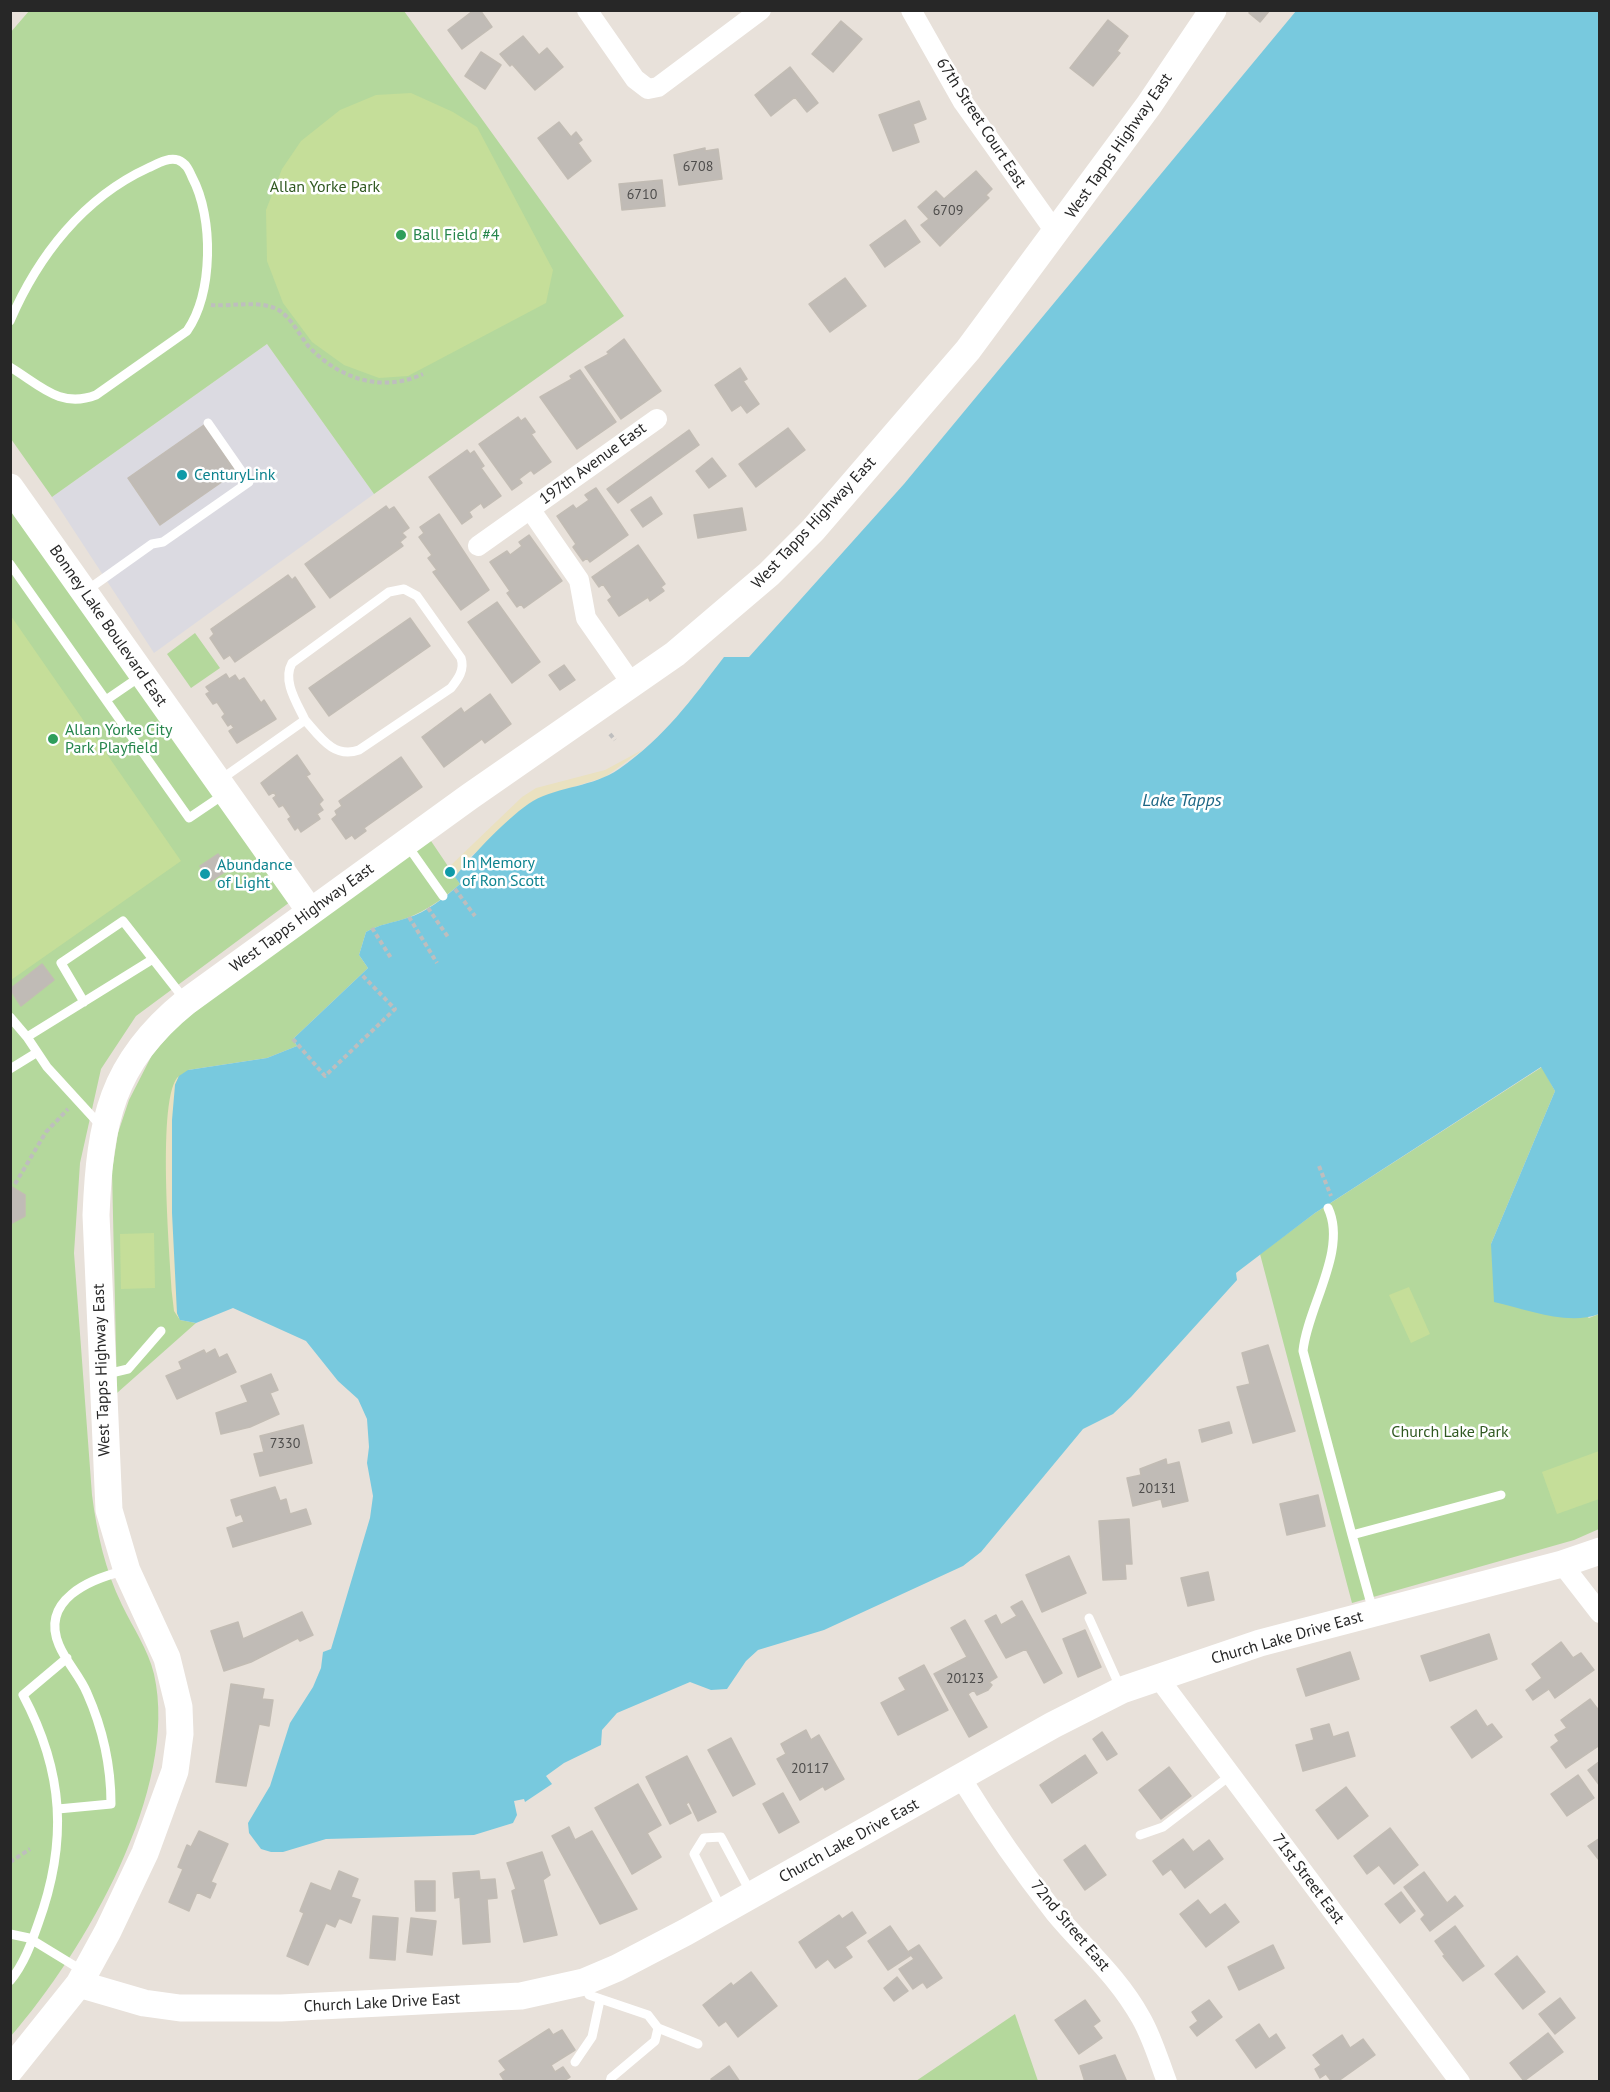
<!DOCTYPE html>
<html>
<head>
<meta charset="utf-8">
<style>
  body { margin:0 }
  #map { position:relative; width:1610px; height:2092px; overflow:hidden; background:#e8e1da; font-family:"PT Sans",sans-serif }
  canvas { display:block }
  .frame { position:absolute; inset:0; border:12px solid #272727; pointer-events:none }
</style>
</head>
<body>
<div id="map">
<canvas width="1610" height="2092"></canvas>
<div class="frame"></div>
</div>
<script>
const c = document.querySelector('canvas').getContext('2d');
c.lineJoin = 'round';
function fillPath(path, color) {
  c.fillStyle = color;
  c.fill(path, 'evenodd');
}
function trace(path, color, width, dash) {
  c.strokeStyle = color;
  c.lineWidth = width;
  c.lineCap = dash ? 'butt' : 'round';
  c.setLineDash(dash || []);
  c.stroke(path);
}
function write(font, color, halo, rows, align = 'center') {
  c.font = font + ' "PT Sans",sans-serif';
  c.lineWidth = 5;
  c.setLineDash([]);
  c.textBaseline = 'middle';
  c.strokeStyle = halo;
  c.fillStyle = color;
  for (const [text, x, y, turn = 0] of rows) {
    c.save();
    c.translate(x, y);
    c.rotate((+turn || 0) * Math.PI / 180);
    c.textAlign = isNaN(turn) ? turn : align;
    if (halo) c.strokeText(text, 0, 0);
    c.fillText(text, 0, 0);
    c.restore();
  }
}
fillPath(new Path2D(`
  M267 344 374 494 154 653 52 497Z`), '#dbdae1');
fillPath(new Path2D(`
  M29 11H404L624 316 374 494 267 344 52 497 11 439 10 33Z
  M10 505 290 902 136 1016 101 1069 80 1163 74 1253 92 1495C97 1533 105 1570 122 1605 133 1628 148 1649 154 1674 180 1789 84 1952 11 2036Z
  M195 633 220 668 191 688 167 654Z
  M429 838 460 884C445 897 427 911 407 918 393 923 380 924 366 932L359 955 368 968 293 1039 297 1046 267 1058 188 1070 180 1320 196 1323 117 1393 112 1171 118 1133 129 1100 152 1055 177 1026 213 998Z
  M1542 1067 1555 1091 1491 1244 1589 1318 1599 1314V1529L1574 1540 1352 1603 1260 1254 1315 1213Z
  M1015 2014 1038 2081H916Z`), '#b4d89c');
fillPath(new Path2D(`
  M644 749 605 777 557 792 471 856 455 877 449 867 522 797 536 788 605 770Z
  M179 1076 175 1085 177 1313 180 1320 174 1311 172 1294C170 1258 156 1094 179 1076Z`), '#eae1c0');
fillPath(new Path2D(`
  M411 93 453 112 477 127 553 270 546 303 408 376 379 378 344 365 312 342 283 303 267 261 266 210 282 169 301 141 340 110 376 95Z
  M11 616 181 861 11 980Z
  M154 1233 155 1288 121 1289 120 1234Z
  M1409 1287 1430 1334 1411 1343 1389 1295Z
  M1599 1451V1499L1557 1514 1542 1472Z`), '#c5de99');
fillPath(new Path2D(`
  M1296 11H1599V1314C1567 1326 1526 1309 1494 1302L1491 1244 1555 1091 1541 1067 1315 1213 1236 1273 1237 1280 1131 1397 1113 1414 1083 1429 981 1552 963 1566 824 1630 758 1650 746 1661 727 1689 711 1690 690 1682 617 1713 602 1730 601 1745 564 1763 546 1776 552 1784 525 1802 524 1799 514 1801 517 1815 513 1823 474 1835 326 1839 283 1852H271L261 1849 249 1833 248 1823 270 1786 290 1723 313 1687 321 1668 323 1652 331 1649 370 1518 373 1496 367 1463 369 1447 367 1419 358 1399 338 1381 306 1341 233 1308 196 1323 180 1320 177 1313 172 1213V1120L175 1085 179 1076 188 1070 267 1058 297 1046 293 1039 368 968 359 955 366 932C380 924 392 923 407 918 427 912 444 898 460 884L455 877C471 856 511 814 533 801 560 786 593 787 619 769 665 737 691 700 724 657H749L904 484Z`), '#78c9de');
const building = new Path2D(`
  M474 10H480L492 27 462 49 448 30Z
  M1251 10H1270L1260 22 1249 13Z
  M1108 20 1128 36 1117 51 1120 53 1093 86 1070 68Z
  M841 21 862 39 833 72 812 54Z
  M523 36 539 55 547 48 563 67 535 90 512 64 510 66 500 54Z
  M481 52 501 65 485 89 465 76Z
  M790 67 818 103 807 112 795 97 771 116 755 95Z
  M919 101 926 119 913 124 919 142 893 151 879 115Z
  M559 122 571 137 576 132 582 140 578 143 591 161 568 179 538 138Z
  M705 148V151L718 149 722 179 679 185 674 155Z
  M976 171 992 189 986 195 989 198 940 246 921 225 929 219 918 207 936 191 944 199Z
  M662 180 665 206 622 210 619 184Z
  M905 220 920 242 885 267 870 245Z
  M845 278 866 306 830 332 809 304Z
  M624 339 661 391 621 419 585 367 609 354 607 352Z
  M740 368 747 379 743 381 759 404 747 413 741 405 732 411 715 385Z
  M580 370 616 422 577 449 540 397 572 379 570 376Z
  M518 417 521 421 525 418 535 432 531 434 551 462 534 474 531 470 519 479 522 483 512 490 479 444Z
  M204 425 236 472 160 525 128 478Z
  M788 428 805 450 756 487 739 464Z
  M689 430 699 445 618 503 607 489Z
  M467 450 470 454 474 451 484 466 481 468 501 496 484 508 481 503 469 512 472 517 462 524 429 477Z
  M712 458 726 476 709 488 696 471Z
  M596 488 628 535 590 562 587 558 583 561 573 547 576 544 557 516 573 505 576 509 589 500 585 495Z
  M651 497 662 514 643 527 631 510Z
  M386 506 389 510 394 507 409 528 402 533 406 537 400 542 403 546 330 598 305 564Z
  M742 508 746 530 698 538 694 515Z
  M439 514 489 590 461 610 433 572 437 570 428 558 432 555 419 537 424 533 420 527Z
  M529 535 562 581 524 608 521 604 517 607 507 593 510 591 490 562 507 551 510 555 522 546 519 542Z
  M638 545 665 584 661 587 664 591 650 601 648 597 619 616 608 600 612 597 603 584 599 587 592 577Z
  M288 575 292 580 295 577 315 607 235 662 230 655 224 659 210 638 214 634 211 629Z
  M497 602 540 662 512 683 468 622Z
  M410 618 430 646 329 716 309 688Z
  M564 665 575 680 560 690 549 675Z
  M226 674 229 679 235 675 239 681 244 678 261 703 264 700 276 719 237 743 229 731 234 728 231 724 228 726 222 717 225 714 217 702 213 704 206 694 210 692 206 687Z
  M490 694 511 724 485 743 482 739 444 767 422 737 461 708 464 713Z
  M297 755 310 774 306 776 323 800 319 804 323 810 317 814 320 819 301 832 298 827 295 830 288 819 291 817 283 805 279 807 273 798 276 796 274 792 269 795 261 783Z
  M401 757 422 787 364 828 366 831 355 839 352 835 346 839 332 819 337 815 335 811 342 806 339 801Z
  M218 854 229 869 211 881 200 866Z
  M42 964 54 980 21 1006 10 989Z
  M10 1186 25 1195V1216L10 1224Z
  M1268 1345 1295 1431 1253 1443 1237 1387 1250 1384 1242 1353Z
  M215 1349 219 1358 227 1354 236 1372 177 1399 166 1376 182 1369 179 1362 204 1350 206 1354Z
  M271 1374 278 1390 270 1393 279 1414 250 1427 221 1434 216 1413 248 1402 241 1386Z
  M1229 1422 1232 1433 1202 1442 1199 1430Z
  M303 1425 312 1463 260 1476 254 1454 264 1452 260 1436Z
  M1166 1459 1167 1465 1179 1462 1188 1501 1163 1507 1161 1499 1133 1506 1127 1478 1141 1475 1140 1469Z
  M275 1487 280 1501 286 1499 290 1514 306 1509 311 1524 233 1547 227 1528 244 1522 241 1514 236 1516 231 1500Z
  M1318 1495 1325 1526 1287 1535 1280 1504Z
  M1129 1519 1132 1564H1125L1126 1579 1103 1580 1099 1521Z
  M1069 1556 1086 1593 1042 1612 1026 1575Z
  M1208 1572 1214 1600 1188 1606 1181 1578Z
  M1022 1601 1062 1673 1044 1683 1026 1649 1006 1658 985 1621 996 1615 1001 1625 1017 1616 1011 1607Z
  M302 1612 313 1635 300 1641 298 1638 251 1662 224 1671 211 1631 238 1622 243 1639Z
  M965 1620 997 1677 989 1682 992 1685 988 1690 977 1695 974 1690 968 1694 987 1727 969 1737 934 1674 967 1657 951 1628Z
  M1085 1630 1101 1667 1078 1677 1063 1639Z
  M1489 1634 1497 1659 1430 1681 1421 1656Z
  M1561 1642 1573 1658 1581 1653 1594 1670 1555 1698 1549 1689 1533 1700 1526 1690 1542 1678 1532 1664Z
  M1350 1652 1359 1679 1306 1696 1297 1669Z
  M924 1665 948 1710 898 1735 881 1703 906 1690 899 1678Z
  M231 1684 264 1689 262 1699 273 1700 269 1726 259 1724 246 1786 216 1782Z
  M1590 1699 1600 1712V1745L1566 1768 1551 1747 1559 1741 1555 1735 1567 1728 1561 1720Z
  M1476 1710 1487 1727 1492 1724 1502 1737 1472 1758 1451 1727Z
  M1329 1724 1333 1737 1348 1732 1355 1756 1303 1771 1296 1745 1314 1740 1311 1729Z
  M806 1730 811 1740 819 1735 844 1779 825 1790 823 1786 800 1800 777 1759 786 1754 781 1744Z
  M1102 1732 1117 1754 1107 1760 1093 1739Z
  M731 1738 755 1784 733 1796 708 1750Z
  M1085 1755 1097 1773 1052 1803 1040 1785Z
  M687 1756 716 1812 698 1821 689 1802 686 1804 691 1813 670 1824 646 1777Z
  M1600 1761V1786L1588 1770Z
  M1169 1767 1191 1796 1161 1819 1139 1790Z
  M1578 1775 1594 1798 1567 1816 1551 1794Z
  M638 1784 661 1825 647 1833 661 1857 632 1874 595 1808Z
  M1346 1787 1368 1816 1338 1839 1316 1810Z
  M783 1793 799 1822 779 1833 763 1804Z
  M569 1827 575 1840 592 1831 637 1909 600 1924 552 1836Z
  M1390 1828 1418 1865 1394 1884 1379 1865 1367 1874 1354 1856Z
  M199 1831 228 1844 211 1882 216 1884 210 1898 197 1892 189 1911 169 1902 183 1869 178 1867 187 1845 191 1847Z
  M1600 1838V1860H1599L1588 1846Z
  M1183 1839 1193 1852 1209 1840 1223 1859 1185 1888 1171 1869 1163 1875 1153 1861Z
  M1085 1845 1106 1875 1085 1890 1064 1860Z
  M542 1852 550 1875 543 1880 557 1935 524 1942 512 1891 516 1889 507 1863Z
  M339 1871 358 1879 351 1897 360 1900 351 1923 339 1918 335 1927 326 1923 308 1965 287 1956 304 1913 300 1911 311 1883 331 1891Z
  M479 1871 480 1880 495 1879 497 1898 487 1899 490 1942 463 1944 460 1897 455 1898 453 1873Z
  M1424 1872 1447 1903 1455 1896 1463 1906 1430 1931 1421 1919 1425 1915 1404 1887Z
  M415 1881H435V1911H416Z
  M1401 1892 1415 1911 1400 1923 1385 1904Z
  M1198 1900 1210 1915 1225 1904 1239 1922 1206 1947 1180 1914Z
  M852 1912 866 1933 845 1947 852 1957 835 1968 828 1959 816 1968 799 1942 839 1915 842 1919Z
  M373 1916 398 1918 395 1960 370 1958Z
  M411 1918 436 1921 432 1955 407 1952Z
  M890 1926 908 1952 919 1945 942 1978 927 1988 923 1982 913 1989 899 1969 914 1959 911 1955 888 1970 868 1941Z
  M1455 1926 1484 1966 1463 1981 1443 1956 1445 1955 1435 1941Z
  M1273 1945 1284 1968 1239 1990 1228 1967Z
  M1517 1956 1545 1992 1523 2009 1495 1974Z
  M751 1972 777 2006 738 2037 726 2021 719 2026 703 2005 731 1983 733 1986Z
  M897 1977 908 1991 894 2001 884 1988Z
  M1560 1998 1575 2018 1555 2034 1539 2014Z
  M1085 2000 1100 2021 1093 2026 1102 2038 1079 2054 1055 2020Z
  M1209 2000 1222 2017 1197 2036 1190 2027 1198 2021 1192 2012Z
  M1259 2024 1269 2039 1276 2034 1285 2048 1256 2068 1236 2040Z
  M549 2029 553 2035 562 2030 575 2050 551 2065 555 2072 563 2067 570 2077 562 2082H505L500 2074 506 2070 499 2061Z
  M1548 2033 1563 2052 1524 2081 1510 2063Z
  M1342 2035 1350 2048 1363 2039 1375 2055 1337 2082H1332L1326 2074 1320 2078 1315 2069 1321 2065 1313 2055Z
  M1115 2055 1127 2082H1085L1080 2066Z
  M729 2066 740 2082H713L711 2079Z`);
fillPath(building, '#c0bbb6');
trace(building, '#c2bcb4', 1.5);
trace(new Path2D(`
  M211 305C232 307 262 299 280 311 292 319 300 336 309 347 340 379 382 393 423 374
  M610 734 615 740
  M455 889 475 916
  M428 908 448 937
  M409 917 437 963
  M372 928 391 958
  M293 1039 325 1076 395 1009 361 974
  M1319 1166 1331 1196
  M15 1184 46 1132 68 1109
  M10 1862 30 1849`), '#bebebe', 4, [4.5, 3]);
trace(new Path2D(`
  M10 321C38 256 83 198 148 168 157 164 168 157 178 160 186 163 189 170 192 177 214 218 213 293 187 331L96 395C60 409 40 385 10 367
  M10 564 189 818 223 795
  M86 591 152 544 163 542 249 482 208 423
  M106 700 141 676
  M220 780 305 720C320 737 334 759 359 750L451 688C458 679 465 670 461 658L417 596 404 589 389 592 292 663C282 681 297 703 305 720
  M407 845 443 896
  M84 1002 61 963 123 921 185 1000
  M10 1017 27 1037
  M10 1069 36 1053
  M101 1126 47 1067 27 1037 153 959
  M1328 1208C1348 1250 1307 1308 1303 1351L1352 1535
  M107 1374 128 1369 161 1331
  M1373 1611 1352 1535 1501 1495
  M1089 1618 1120 1687
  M58 1809 111 1804C111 1765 103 1729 87 1693 80 1676 66 1662 59 1645 40 1600 90 1579 124 1571
  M1140 1835 1163 1827 1231 1775
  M722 1910 694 1854 704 1838 721 1837 751 1893
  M10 1934 29 1938 83 1971
  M10 1981C24 1964 31 1944 38 1924 68 1842 64 1772 23 1695L67 1658
  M585 1984 589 1995 648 2015 658 2028 655 2041 611 2078 610 2082
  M658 2028 698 2044
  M575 2062 592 2037 600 2000`), '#fff', 9);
trace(new Path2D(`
  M587 10 635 79 648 89 658 87 761 10
  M911 10 963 102 1056 233
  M530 509 579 580 586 618 632 684
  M478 546 657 419
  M1562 1564 1600 1613
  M1157 1676 1460 2082
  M961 1778C990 1825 1021 1870 1055 1913 1085 1949 1117 1975 1141 2018 1152 2037 1159 2061 1167 2082`), '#fff', 20);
trace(new Path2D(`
  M10 487 310 911
  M79 1984 144 2003 180 2008H281L521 1996 584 1982 617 1968 686 1932 1053 1725 1122 1690 1260 1643 1562 1564 1600 1551
  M10 2070 79 1984 108 1931 145 1853 175 1771 180 1734 179 1707 167 1658 127 1571 109 1510 96 1215C100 1121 111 1063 186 1002L469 797 675 654 769 574 813 530 968 350 1149 105 1213 10`), '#fff', 27);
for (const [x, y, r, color] of [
  [401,235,6,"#2e9e5b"],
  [182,475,6,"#0f9aa8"],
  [53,739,6,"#2e9e5b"],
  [450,872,6,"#0f9aa8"],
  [205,874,6,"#0f9aa8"]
]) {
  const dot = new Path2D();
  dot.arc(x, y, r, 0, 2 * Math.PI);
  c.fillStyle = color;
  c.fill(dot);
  trace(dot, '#fff', 2);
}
write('14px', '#4d4c4b', null, [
  ["6708",698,167],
  ["6710",642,195],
  ["6709",948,211],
  ["7330",285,1444],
  ["20131",1157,1489],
  ["20123",965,1679],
  ["20117",810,1769]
]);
write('16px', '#272727', '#fff', [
  ["67th Street Court East",981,123,57],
  ["West Tapps Highway East",1119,146,-55],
  ["197th Avenue East",593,464,-36],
  ["West Tapps Highway East",814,523,-47],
  ["Bonney Lake Boulevard East",108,626,55],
  ["West Tapps Highway East",302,918,-36],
  ["West Tapps Highway East",102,1370,-92],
  ["Church Lake Drive East",1287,1638,-16],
  ["Church Lake Drive East",849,1841,-29],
  ["71st Street East",1308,1879,53],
  ["72nd Street East",1070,1926,50],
  ["Church Lake Drive East",382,2003,-3]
]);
write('16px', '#305921', '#fff', [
  ["Allan Yorke Park",325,187],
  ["Church Lake Park",1450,1432]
]);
write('16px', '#27864d', '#fff', [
  ["Ball Field #4",413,235],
  ["Allan Yorke City",65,730],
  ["Park Playfield",65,748]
], 'left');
write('16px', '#0d838f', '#fff', [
  ["CenturyLink",194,475],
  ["In Memory",462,863],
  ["of Ron Scott",462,881],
  ["Abundance",217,865],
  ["of Light",217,883]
], 'left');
write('italic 18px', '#1d6785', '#fff', [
  ["Lake Tapps",1182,801]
]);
</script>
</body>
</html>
